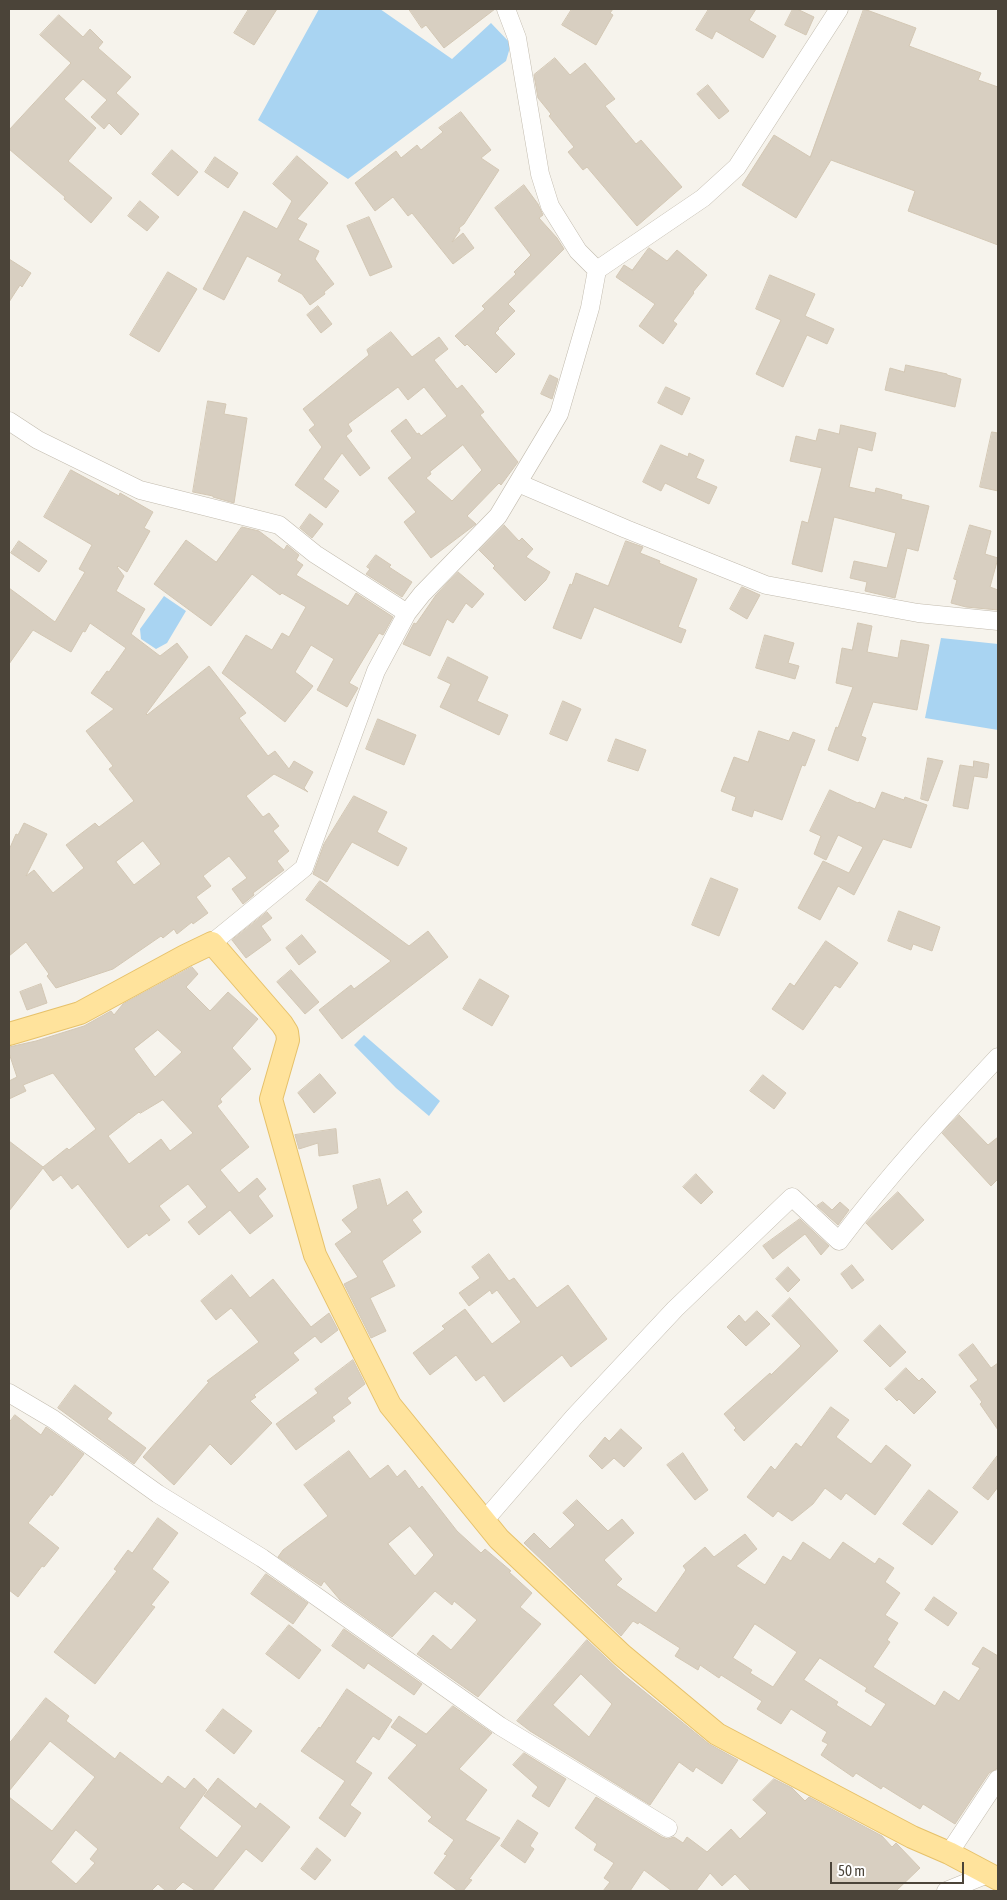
<!DOCTYPE html>
<html>
<head>
<meta charset="utf-8">
<style>
  body { margin:0 }
  #map { position:relative; width:1007px; height:1900px; overflow:hidden; background:#f6f3ec; font-family:"Asap Condensed",sans-serif }
  canvas { display:block }
  .frame { position:absolute; inset:0; border:10px solid #4b4439; pointer-events:none }
  .scale { position:absolute; left:830px; top:1862px; width:134px; height:22px; box-sizing:border-box; border:2px solid #4b4439; border-top:0; padding-left:6px; font-size:15px; line-height:18px; white-space:nowrap; color:#4b4439; -webkit-text-stroke:4px #fff; paint-order:stroke }
</style>
</head>
<body>
<div id="map">
<canvas width="1007" height="1900"></canvas>
<div class="frame"></div>
<div class="scale">50 m</div>
</div>
<script>
const c = document.querySelector('canvas').getContext('2d');
c.lineJoin = 'round';
function fillPath(path, color) {
  c.fillStyle = color;
  c.fill(path, 'evenodd');
}
function trace(path, color, width, dash) {
  c.strokeStyle = color;
  c.lineWidth = width;
  c.lineCap = dash ? 'butt' : 'round';
  c.setLineDash(dash || []);
  c.stroke(path);
}
fillPath(new Path2D(`
  M319 9H380L452 59 491 23 511 44 506 61 348 179 258 120Z
  M164 596 186 611 167 643 156 649 141 639 140 629Z
  M941 638 998 644V730L925 718Z
  M364 1035 440 1101 429 1116 396 1088 354 1045Z`), '#a9d4f2');
const building = new Path2D(`
  M249 9H277L254 45 234 33Z
  M409 9H495L444 48 426 25 422 28Z
  M572 9H613L610 13 613 15 596 45 562 25Z
  M709 9H756L749 20 776 36 763 58 716 31 712 39 696 30Z
  M793 9H797L814 17 806 35 785 25Z
  M864 9 916 28 909 46 981 73 978 80 998 87V245L908 211 915 191 831 160 796 218 742 185 774 135 810 157Z
  M59 15 83 37 90 29 103 42 98 48 131 77 116 93 139 114 121 135 109 123 104 129 91 117 107 100 83 79 64 99 96 128 68 161 112 198 91 223 64 199 65 197 9 149V130L71 63 40 35Z
  M555 58 570 75 585 63 615 99 605 106 636 144 641 140 682 187 637 226 587 167 583 170 568 152 574 147 549 116 551 114 538 98 534 75Z
  M708 85 729 111 719 119 697 94Z
  M461 112 491 150 481 158 499 170 464 224 459 228 460 230 452 242 463 233 474 248 453 264 412 213 408 216 393 197 375 211 355 183 396 151 401 158 417 145 421 150 443 132 439 128Z
  M172 150 198 172 178 196 152 174Z
  M297 156 328 183 297 219 307 224 298 240 319 251 315 259 334 284 324 292 325 294 310 305 302 294 278 281 282 274 247 256 224 300 203 289 244 211 277 229 292 201 273 184Z
  M215 157 238 173 228 188 205 172Z
  M524 185 538 204 543 215 539 218 557 238 564 249 508 304 515 311 498 328 499 329 495 333 515 354 496 373 467 344 465 346 455 336 485 309 482 306 516 274 514 272 531 255 495 208Z
  M140 201 159 217 147 231 128 216Z
  M369 217 392 267 370 276 347 226Z
  M649 248 667 261 677 250 707 275 693 292 694 293 673 321 677 324 663 344 639 326 655 304 616 277 624 265 632 270Z
  M9 259 31 273 22 287 20 285 9 302Z
  M168 272 197 289 159 352 130 335Z
  M770 275 815 294 805 316 834 329 827 344 807 335 783 387 756 374 781 320 756 309Z
  M318 306 332 324 321 333 307 315Z
  M391 332 412 357 439 337 448 349 434 360 457 389 462 385 484 412 480 415 518 462 501 485 499 483 467 516 476 524 431 558 404 522 416 512 388 478 412 458 391 431 406 419 417 434 419 433 421 436 447 416 424 387 408 400 398 387 348 424 352 431 346 436 370 468 360 476 342 453 323 479 339 491 326 508 295 485 322 447 309 430 315 425 303 409 369 355 367 350ZM463 445 482 470 452 501 426 478 431 474 430 472Z
  M906 365 947 374V375L961 379 955 407 885 390 890 368 904 372Z
  M550 375 558 379 552 399 541 394Z
  M666 387 690 398 682 415 658 403Z
  M208 401 226 404 224 414 247 418 234 503 213 497V496L193 492Z
  M841 425 876 433 872 451 858 447 849 487 875 493 876 488 902 495 901 499 929 506 918 551 907 548 895 598 865 591 867 582 850 578 854 561 887 568 896 533 834 517 822 572 792 564 802 521 808 523 822 468 790 461 796 436 816 441 819 429 839 434Z
  M992 432 998 433V491L980 487Z
  M661 445 688 457 689 453 704 460 696 478 717 487 709 504 665 483 661 491 643 482Z
  M71 470 119 496 120 493 153 512 144 528 150 531 127 572 118 566 117 567 124 576 116 591 145 609 131 634 160 656 177 643 188 657 146 714 147 715 209 666 246 713 239 718 268 756 275 751 289 769 294 761 313 772 304 788 308 792 274 774 246 796 263 817 269 813 279 826 273 831 289 851 277 861 284 870 253 893 254 895 243 904 232 889 247 878 229 856 203 876 211 886 196 897 208 913 193 924 192 922 177 934 174 929 163 938 161 936 113 969 56 988 47 976 49 974 26 942 9 956V850L16 834 18 835 24 823 47 834 26 876 34 870 53 893 84 868 66 845 95 823 99 827 134 801 109 769 113 766 86 731 114 709 91 693 107 671 109 672 126 648 90 623 85 632 83 631 71 652 33 630 9 664V588L55 622 85 572 79 569 92 545 44 517ZM143 841 161 864 134 885 116 862Z
  M310 514 323 524 312 538 300 528Z
  M504 525 519 541 522 538 533 549 526 557 550 572 546 580 525 601 493 568 495 566 479 550Z
  M970 525 991 531 985 554 998 558 990 587 998 590V610L966 607 951 603 957 580 954 579Z
  M242 527 259 531 284 550 287 545 299 555 296 560 303 565 296 575 348 606 356 593 393 617 383 635 379 633 349 683 358 688 347 707 317 690 334 659 311 645 295 672 313 686 285 722 222 673 246 635 272 650 282 633 289 637 306 607 282 593 280 595 252 574 211 626 154 584 186 540 216 562Z
  M19 541 47 561 39 572 11 553Z
  M626 541 643 547 640 553 660 561 659 563 697 579 678 627 686 630 681 643 594 607 581 639 553 628 570 584 572 585 576 573 608 586Z
  M376 555 391 565 389 567 412 582 402 597 366 574 370 569 367 567Z
  M458 572 484 594 472 608 466 603 453 623 447 619 430 656 403 644 414 623 416 624 436 595Z
  M742 587 760 595 747 619 730 609Z
  M858 623 872 626 867 652 898 658 901 640 929 645 917 710 873 702 861 736 866 738 858 761 828 750 836 727 838 728 853 687 836 683 842 648 852 650Z
  M765 635 794 643 788 663 799 666 795 679 756 668Z
  M448 657 488 677 477 701 508 715 499 735 440 707 451 684 438 678Z
  M563 701 581 709 567 741 550 734Z
  M378 719 416 735 404 765 366 749Z
  M759 731 789 741 793 732 815 740 805 766 802 765 782 820 754 810 752 817 732 810 736 797 721 791 734 757 748 762Z
  M616 739 646 750 638 771 608 761Z
  M928 758 943 761 928 801 921 799Z
  M974 761 989 764 987 778 974 776 968 809 953 806 960 765 973 767Z
  M830 790 858 803 859 802 875 809 882 792 904 800 905 797 927 805 911 848 883 839 854 895 838 886 820 920 798 908 823 861 849 873 863 847 838 835 826 860 814 854 821 836 810 831Z
  M354 796 387 812 377 832 407 848 398 866 352 842 327 882 313 874 324 844Z
  M711 878 738 889 719 936 692 925Z
  M320 881 409 946 428 931 448 957 342 1039 319 1010 351 985 354 989 391 961 306 900Z
  M899 911 940 927 932 951 913 944 911 950 888 941Z
  M267 912 272 918 261 926 271 940 246 958 232 940Z
  M302 935 316 952 299 965 286 948Z
  M826 941 858 963 840 988 835 985 803 1030 772 1009 790 983 794 986Z
  M192 967 198 974 186 987 210 1011 228 992 258 1019 232 1048 251 1069 220 1099 222 1102 217 1106 249 1147 220 1170 239 1193 257 1178 266 1189 258 1196 273 1216 250 1234 230 1210 199 1235 188 1222 207 1207 188 1184 159 1206 170 1220 149 1236 147 1233 128 1248 78 1184 72 1189 61 1175 53 1181 43 1168 9 1211V1141L43 1167 67 1148 69 1150 96 1129 53 1073 23 1085 26 1091 9 1099V1081L17 1077 9 1053V1047L36 1041 84 1026 111 1011 114 1015 123 1004ZM158 1030 182 1052 155 1077 134 1049ZM163 1100 193 1133 170 1151 161 1139 129 1164 108 1136 139 1112 140 1113Z
  M291 970 319 1002 305 1014 277 982Z
  M480 979 509 996 492 1026 463 1009Z
  M41 984 47 1003 27 1010 20 992Z
  M320 1074 336 1093 314 1113 298 1093Z
  M763 1075 786 1093 774 1109 750 1091Z
  M959 1115 988 1145 998 1137V1179L991 1186 942 1133Z
  M336 1129 338 1153 319 1156 318 1143 299 1149 295 1135Z
  M696 1174 713 1192 701 1204 683 1187Z
  M380 1179 387 1206 407 1191 422 1212 412 1220 421 1232 382 1261 395 1286 370 1298 386 1331 371 1338 344 1284 358 1277 335 1244 352 1232 342 1220 358 1208 353 1186Z
  M898 1192 924 1220 892 1250 866 1223Z
  M823 1202 832 1210 840 1202 849 1210 838 1225 817 1206Z
  M800 1219 829 1246 821 1255 805 1234 773 1259 763 1246Z
  M489 1254 509 1281 514 1278 537 1308 568 1285 607 1339 571 1367 562 1355 504 1402 484 1375 476 1381 456 1355 430 1375 413 1353 445 1329 442 1326 465 1309 492 1344 521 1322 497 1290 492 1294 490 1290 469 1306 459 1293 480 1278 472 1267Z
  M852 1265 864 1280 852 1289 841 1274Z
  M788 1267 800 1280 788 1292 776 1279Z
  M232 1275 250 1298 273 1279 311 1327 329 1313 338 1330 321 1343 315 1336 293 1353 299 1360 254 1395 256 1397 250 1401 272 1423 231 1465 210 1444 174 1485 143 1457 209 1382 207 1381 259 1342 231 1308 216 1320 201 1301Z
  M790 1298 838 1351 744 1441 734 1430 736 1428 724 1414 770 1373 771 1375 801 1346 772 1316Z
  M757 1311 770 1324 746 1346 727 1327 739 1315 745 1322Z
  M880 1325 906 1352 890 1367 864 1341Z
  M973 1344 991 1368 998 1363V1430L980 1404 982 1402 970 1386 978 1380 959 1355Z
  M353 1360 365 1384 347 1398 351 1403 332 1417 335 1421 296 1450 276 1424 318 1393 315 1389Z
  M906 1368 919 1381 922 1378 936 1392 914 1414 899 1399 897 1401 885 1389Z
  M75 1385 112 1413 107 1419 146 1448 134 1464 58 1408Z
  M831 1407 849 1420 836 1437 871 1464 886 1445 911 1465 875 1515 846 1493 841 1500 825 1488 813 1504 792 1521 778 1511 773 1517 747 1497 771 1466 775 1470 796 1443 801 1447Z
  M15 1415 41 1435 46 1427 84 1454 52 1496 51 1494 28 1523 59 1548 44 1567 42 1566 18 1597 9 1590V1423Z
  M621 1429 642 1448 624 1467 614 1458 602 1469 589 1456 605 1437 609 1441Z
  M349 1451 370 1479 388 1465 397 1477 405 1470 419 1489 422 1486 457 1531 481 1553 485 1549 511 1571 509 1572 532 1593 520 1607 541 1624 478 1697 417 1654 433 1635 451 1650 477 1620 454 1601 452 1605 435 1591 392 1637 340 1600 324 1581 321 1586 278 1557 283 1550 328 1516 304 1485ZM410 1526 434 1555 415 1576 388 1544Z
  M683 1453 708 1490 695 1500 667 1465Z
  M998 1455V1487L988 1500 973 1488Z
  M929 1490 958 1512 932 1545 903 1524Z
  M577 1500 608 1531 622 1519 634 1533 604 1560 622 1579 616 1585 656 1613 686 1570 683 1566 705 1547 714 1557 745 1534 757 1549 736 1566 765 1585 783 1556 791 1561 803 1542 830 1560 843 1542 875 1564 879 1558 894 1568 885 1582 900 1593 885 1615 898 1623 887 1640 890 1642 873 1667 935 1706 944 1691 959 1701 980 1668 972 1664 983 1647 998 1656V1768L989 1773 955 1824 923 1804 920 1809 883 1786 881 1789 856 1773 853 1777 821 1755 828 1744 822 1741 827 1732 791 1709 781 1724 757 1709 762 1701 721 1675 719 1678 700 1665 698 1670 675 1656 680 1648 639 1622 638 1624 633 1621 621 1636 524 1543 534 1533 550 1549 575 1525 563 1513ZM755 1624 797 1652 773 1687 750 1673 752 1670 733 1658ZM820 1658 867 1688 865 1691 886 1704 871 1727 836 1705 838 1702 804 1680Z
  M158 1518 178 1533 152 1569 169 1582 151 1605 155 1607 95 1684 54 1652 117 1571 114 1569 128 1550 132 1553Z
  M266 1574 308 1603 293 1624 251 1594Z
  M934 1597 957 1613 948 1626 925 1610Z
  M289 1625 321 1650 299 1679 266 1654Z
  M344 1629 422 1684 414 1695 368 1663 364 1669 332 1646Z
  M587 1640 624 1675 709 1744 738 1760 722 1784 696 1767 693 1772 679 1762 650 1805 530 1731 517 1721ZM581 1674 612 1704 589 1737 553 1705Z
  M347 1689 392 1720 379 1740 373 1736 355 1762 372 1773 350 1805 361 1813 345 1837 319 1818 345 1781 301 1751 319 1727 320 1728Z
  M46 1698 69 1716 66 1721 115 1759 120 1752 162 1784 168 1776 185 1789 194 1778 207 1790 179 1828 217 1858 242 1826 204 1796 218 1778 256 1809 260 1803 290 1827 262 1862 246 1849 212 1891H196L183 1882 174 1891H166L158 1884 151 1891H9V1797L52 1831 95 1777 50 1741 9 1791V1744ZM76 1830 98 1849 90 1859 95 1863 76 1884 51 1862Z
  M453 1706 492 1733 459 1769 487 1790 465 1820 500 1838 469 1879 472 1880 463 1891H458L434 1873 447 1855 444 1854 454 1840 428 1821 432 1817 388 1778 417 1745 391 1727 399 1716 426 1734Z
  M223 1709 252 1731 234 1754 206 1731Z
  M524 1753 566 1779 549 1807 532 1796 538 1787 513 1765Z
  M774 1779 792 1788 805 1801 809 1797 882 1836 892 1847 896 1843 898 1845 920 1868 896 1891H751L735 1874 722 1886 710 1873 696 1891H672L644 1870 630 1891H603L610 1882 604 1878 614 1863 594 1850 597 1844 575 1828 596 1797 662 1837 668 1839 674 1837 683 1843 687 1837 707 1852 731 1829 740 1839 767 1813 753 1800Z
  M518 1820 538 1833 530 1846 534 1849 525 1863 501 1846Z
  M317 1848 331 1860 315 1880 301 1869Z`);
fillPath(building, '#d8cfc1');
trace(building, '#d3c7b4', 1);
const minor = new Path2D(`
  M506 9 517 38 540 174 550 206 578 251 597 270
  M9 421 38 440 140 490 279 525 315 554 407 613
  M518 483 626 529 766 585 918 613 998 621
  M212 943 304 868 376 671 407 613 422 594 498 516 559 414 590 308 597 270 703 198 737 167 839 9
  M9 1393 53 1419 158 1494 262 1558 500 1726 668 1828
  M484 1521 574 1417 675 1309 792 1197 839 1241C888 1176 943 1116 998 1057
  M949 1853 998 1779
  M946 1891 988 1874`);
const major = new Path2D(`
  M9 1034 80 1013 185 956 212 943 282 1024 287 1032 288 1040 271 1099 315 1255 390 1405 499 1539 622 1655 717 1734 912 1837 949 1853 998 1879`);
trace(minor, '#c2bbae', 19);
trace(major, '#e6c16a', 24);
trace(minor, '#fff', 18);
trace(major, '#ffe39c', 22);
</script>
</body>
</html>
